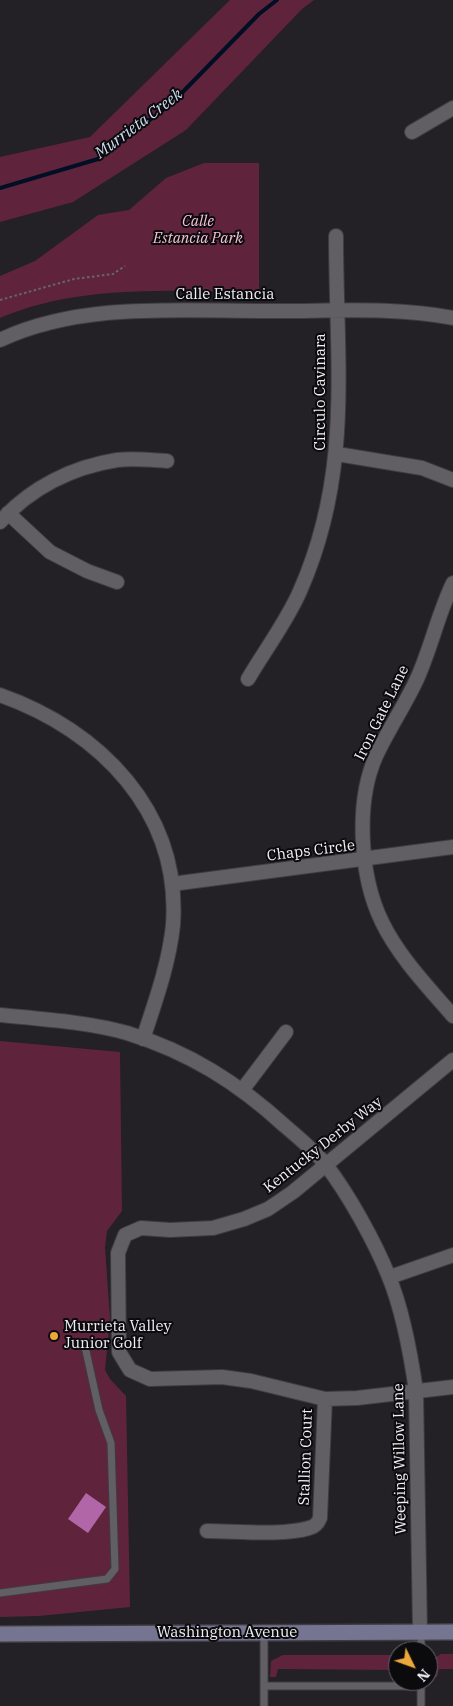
<!DOCTYPE html>
<html>
<head>
<meta charset="utf-8">
<style>
  body { margin:0 }
  #map { position:relative; width:453px; height:1706px; overflow:hidden; background:#232026; font-family:"IBM Plex Serif",serif }
  canvas { display:block }
  .north { position:absolute; left:388px; top:1641px; width:50px; height:50px; box-sizing:border-box; background:#0b0a0d; border:1px solid #676669; border-radius:50%; rotate:132deg; font-size:14px; font-weight:700; line-height:20px; text-align:center; color:#f1eff3 }
  .north::after { content:''; display:block; margin:auto; width:18px; height:22px; background:#eda83b; clip-path:polygon(50% 0,100% 100%,50% 72%,0 100%) }
</style>
</head>
<body>
<div id="map">
<canvas width="453" height="1706"></canvas>
<div class="north">N</div>
</div>
<script>
const c = document.querySelector('canvas').getContext('2d');
c.lineJoin = 'round';
function fillPath(path, color) {
  c.fillStyle = color;
  c.fill(path, 'evenodd');
}
function trace(path, color, width, dash) {
  c.strokeStyle = color;
  c.lineWidth = width;
  c.lineCap = dash ? 'butt' : 'round';
  c.setLineDash(dash || []);
  c.stroke(path);
}
function write(font, color, halo, rows, align = 'center') {
  c.font = font + ' "IBM Plex Serif",serif';
  c.lineWidth = 4;
  c.setLineDash([]);
  c.textBaseline = 'middle';
  c.strokeStyle = halo;
  c.fillStyle = color;
  for (const [text, x, y, turn = 0] of rows) {
    c.save();
    c.translate(x, y);
    c.rotate((+turn || 0) * Math.PI / 180);
    c.textAlign = isNaN(turn) ? turn : align;
    if (halo) c.strokeText(text, 0, 0);
    c.fillText(text, 0, 0);
    c.restore();
  }
}
fillPath(new Path2D(`
  M230 0H314L302 9 186 130 73 202 0 222V157L90 137Z
  M204 163H259V291C173 292 81 283 0 318V276L35 261 98 215 129 210 166 178Z
  M0 1041 120 1052 122 1211 107 1231 105 1247 110 1318 105 1370 110 1379 126 1396 130 1607 39 1616 0 1617Z
  M441 1654H453V1669H439L437 1677H430L429 1661Z
  M283 1655H398V1670L278 1669 276 1677H270L271 1661Z`), '#5f243c');
trace(new Path2D(`
  M0 188 98 159 171 104 259 14 277 0`), '#000f24', 4);
fillPath(new Path2D(`
  M86 1493 106 1507 88 1533 68 1519Z`), '#b166a8');
const lane = new Path2D(`
  M0 1593 107 1579 115 1569 111 1443 99 1410 84 1342
  M421 1632V1651
  M264 1633V1706
  M421 1681V1706
  M264 1686H421`);
const street = new Path2D(`
  M412 132 453 108
  M0 340C85 300 188 312 278 311 336 311 396 307 453 318
  M337 454 422 468 453 480
  M8 513 50 552 87 571 117 582
  M0 522C30 488 72 467 117 460 133 458 151 460 167 461
  M453 583C438 614 431 648 417 679 405 705 388 730 376 756 355 803 360 877 382 922 399 957 428 987 453 1016
  M248 679C265 650 287 621 300 591 353 471 336 362 336 236
  M0 695C100 730 181 812 173 925 169 964 155 1002 143 1039
  M172 884 453 847
  M0 1015C41 1019 88 1022 127 1033 189 1052 238 1083 285 1126 299 1138 315 1151 326 1165 349 1195 375 1242 389 1277 402 1309 411 1356 416 1391L420 1632
  M453 1060 293 1192 268 1209 244 1219 213 1228 170 1230 141 1228 125 1235 118 1253 119 1352 130 1370 150 1379 222 1377 251 1381 325 1399 357 1398 453 1387
  M243 1089 286 1032
  M390 1277 453 1255
  M207 1531C235 1531 283 1536 309 1528 315 1527 318 1523 320 1518L325 1399`);
const secondary = new Path2D(`
  M0 1634 453 1632`);
trace(lane, '#3e3c41', 9);
trace(street, '#3e3c41', 16);
trace(secondary, '#3e3c41', 18);
trace(new Path2D(`
  M0 300 74 279 113 274 125 266`), '#67656a', 2, [2.5, 2.5]);
trace(lane, '#615e64', 7);
trace(street, '#615e64', 14);
trace(secondary, '#757592', 15);
for (const [x, y, r, color] of [
  [54,1336,5,"#eda83b"]
]) {
  const dot = new Path2D();
  dot.arc(x, y, r, 0, 2 * Math.PI);
  c.fillStyle = color;
  c.fill(dot);
  trace(dot, '#0b0a0d', 2);
}
write('italic 15px', '#f8c3d4', '#0b0a0d', [
  ["Calle",198,222],
  ["Estancia Park",198,239]
]);
write('15px', '#f1eff3', '#0b0a0d', [
  ["Calle Estancia",225,295],
  ["Circulo Cavinara",321,392,-90],
  ["Iron Gate Lane",382,713,-64],
  ["Chaps Circle",311,851,-7],
  ["Kentucky Derby Way",323,1145,-38],
  ["Stallion Court",306,1457,-88],
  ["Weeping Willow Lane",400,1459,-91],
  ["Washington Avenue",227,1633]
]);
write('15px', '#f1eff3', '#0b0a0d', [
  ["Murrieta Valley",64,1327],
  ["Junior Golf",64,1344]
], 'left');
write('italic 16px', '#ccdcef', '#0b0a0d', [
  ["Murrieta Creek",139,124,-37]
]);
</script>
</body>
</html>
